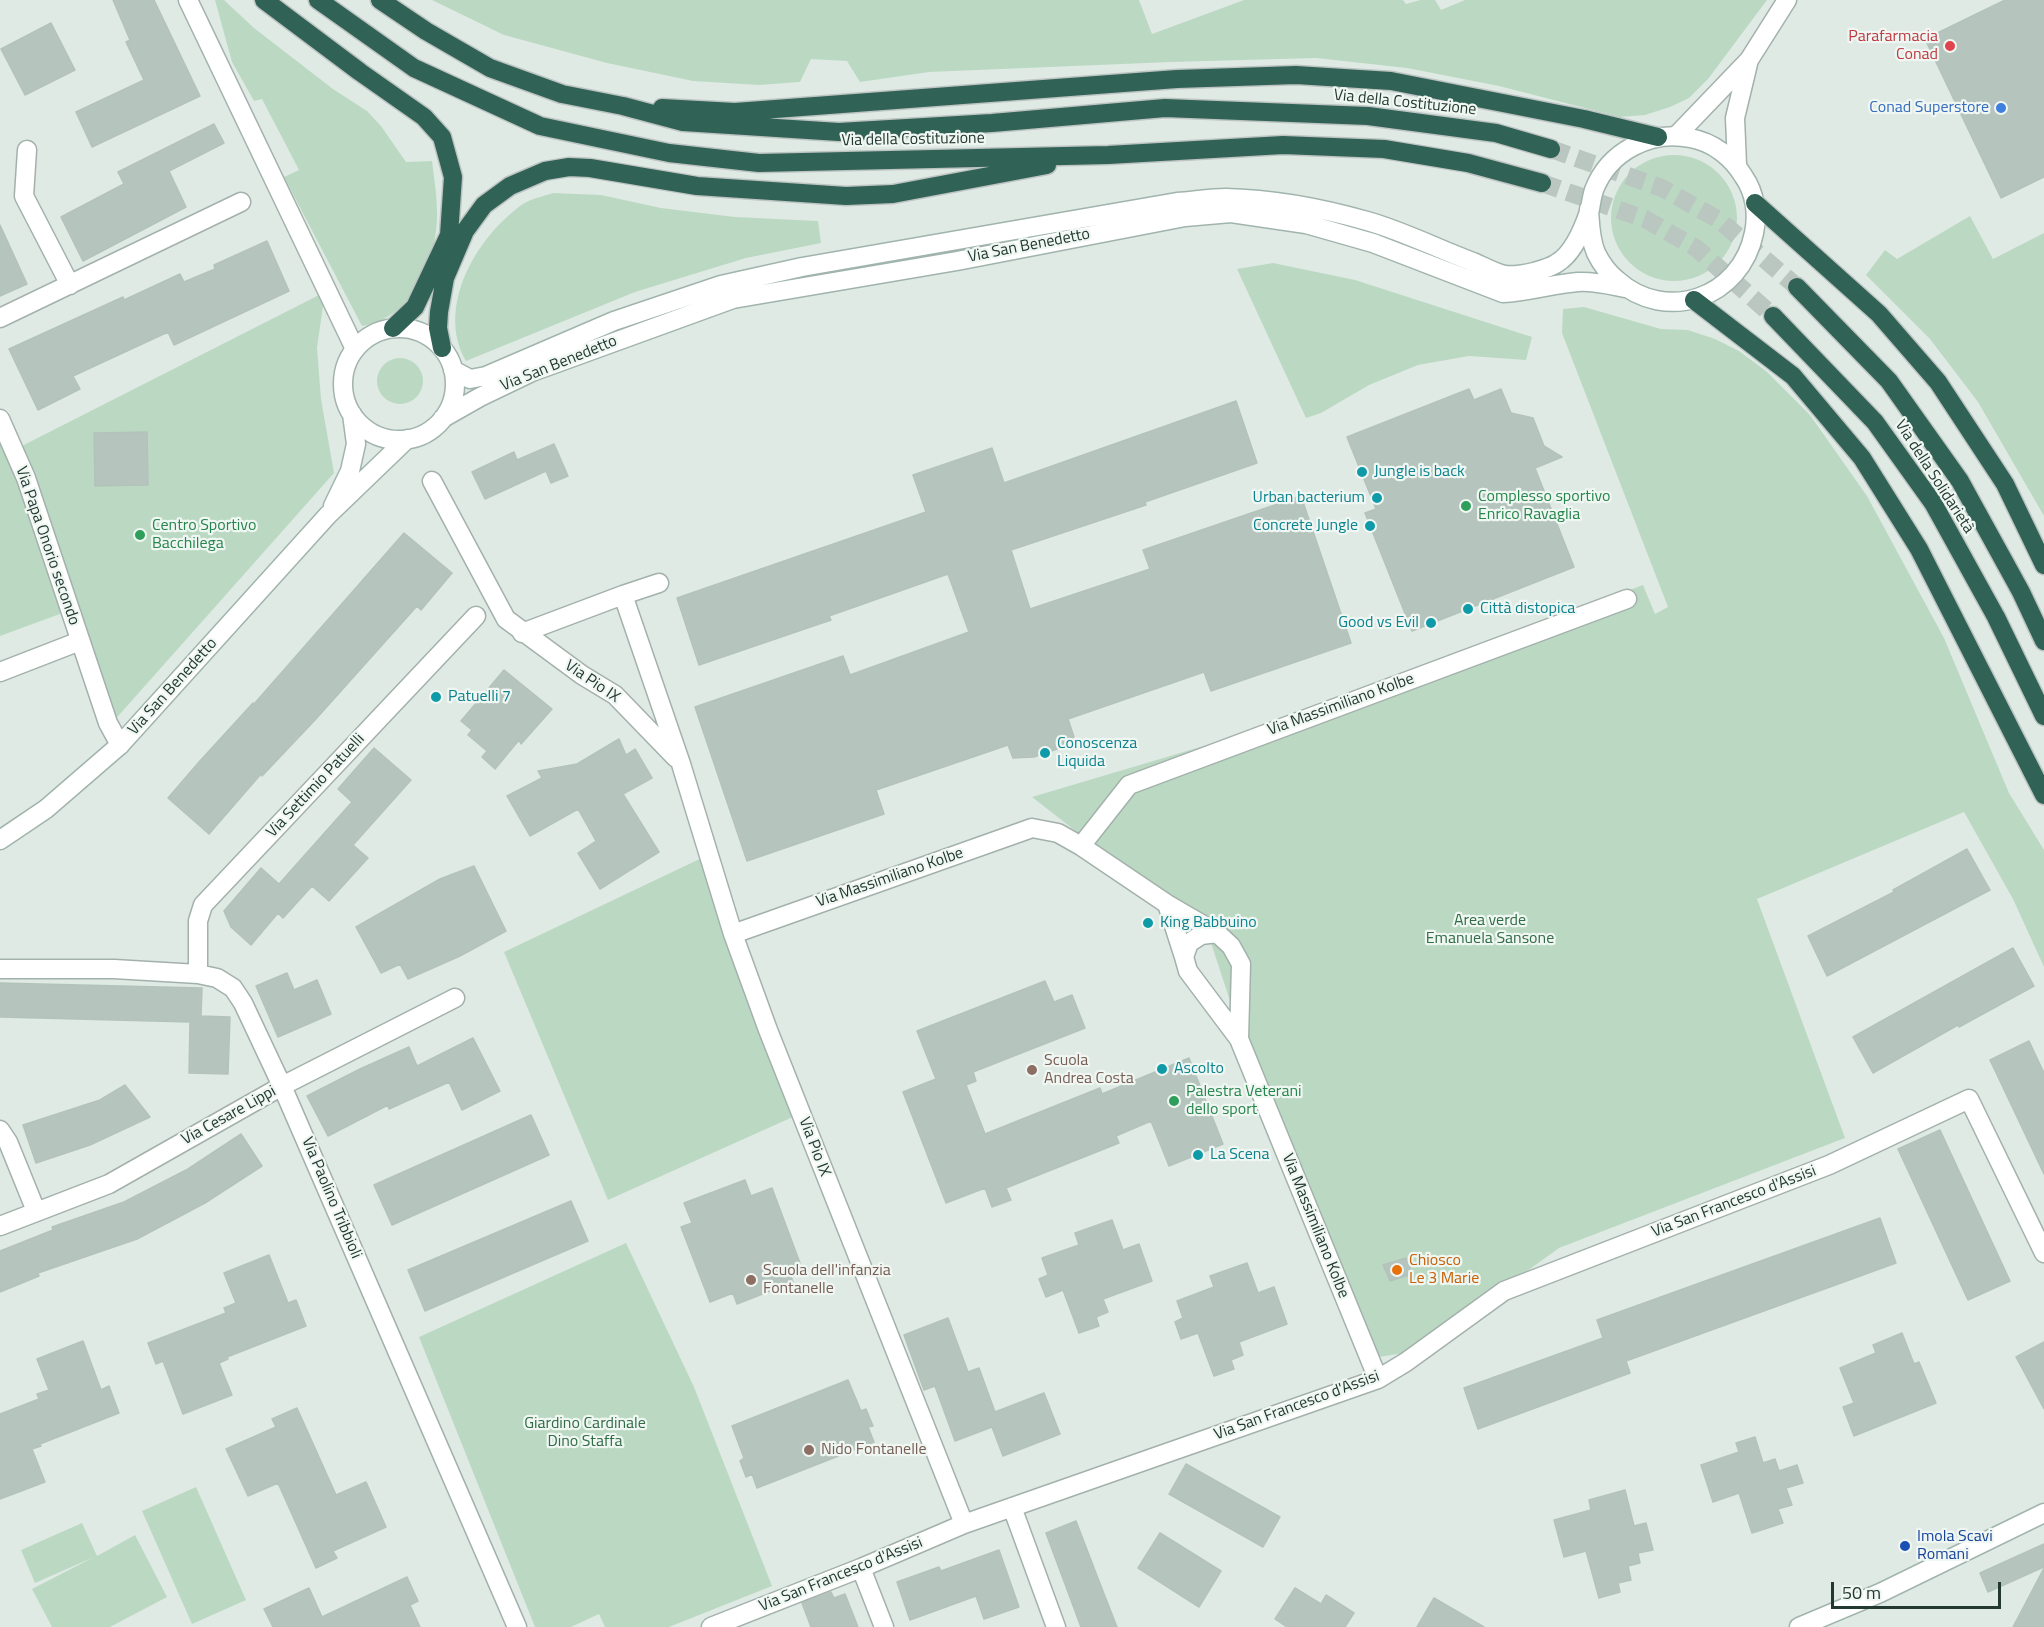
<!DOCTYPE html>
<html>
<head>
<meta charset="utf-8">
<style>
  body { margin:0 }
  #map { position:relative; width:2044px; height:1627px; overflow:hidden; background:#e0eae5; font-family:"Titillium Web",sans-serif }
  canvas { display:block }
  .scale { position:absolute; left:1831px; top:1582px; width:170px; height:27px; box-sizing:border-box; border:3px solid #223932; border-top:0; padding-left:8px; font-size:18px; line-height:21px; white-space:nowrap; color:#223932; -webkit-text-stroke:4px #f0f7f3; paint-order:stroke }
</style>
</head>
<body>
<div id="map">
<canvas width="2044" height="1627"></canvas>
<div class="scale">50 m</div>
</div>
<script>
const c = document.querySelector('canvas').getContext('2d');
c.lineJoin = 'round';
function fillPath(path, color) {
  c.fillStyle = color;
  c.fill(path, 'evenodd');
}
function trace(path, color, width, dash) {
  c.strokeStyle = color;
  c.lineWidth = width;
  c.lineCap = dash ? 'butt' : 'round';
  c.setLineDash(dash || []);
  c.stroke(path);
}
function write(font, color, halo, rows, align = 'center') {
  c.font = font + ' "Titillium Web",sans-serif';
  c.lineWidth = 4.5;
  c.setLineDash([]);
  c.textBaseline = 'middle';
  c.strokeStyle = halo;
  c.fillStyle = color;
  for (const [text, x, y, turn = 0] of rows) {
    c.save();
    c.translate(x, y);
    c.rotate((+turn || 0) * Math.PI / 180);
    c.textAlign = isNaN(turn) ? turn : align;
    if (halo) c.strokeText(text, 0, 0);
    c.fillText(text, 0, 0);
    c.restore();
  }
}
fillPath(new Path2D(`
  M215 0H224L254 28 333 89 367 111 381 126 406 162 432 161C434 178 437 195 437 212 438 259 413 318 362 326L284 177 299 170 262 99 254 101 232 62Z
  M432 0H1139L1152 34 1244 0H1403L1406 4 1420 0H1435L1441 10 1465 0H1767L1708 79 1689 98 1670 107 1645 115 1620 117 1499 86 1407 68 1316 58 1171 62 929 72 860 82 847 61 811 59 800 82 759 85 693 81 607 63 504 35Z
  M1611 218a63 63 0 1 1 126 0a63 63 0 1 1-126 0Z
  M553 193 601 195 661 208 735 217 818 221 821 243 746 258 635 292 466 361C435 307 477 236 523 204 531 199 544 196 553 193Z
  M1970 216 1993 259 2044 233V516L1978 402 1930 339 1866 275 1885 250 1897 259Z
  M1273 263 1355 280 1532 337 1526 360 1469 356 1418 365 1369 385 1321 413 1306 418 1237 269Z
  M325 292 317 348 321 399 334 473 112 723 68 611 0 636V433L8 453Z
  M1584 307 1661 329 1688 330 1715 339 1739 351 1766 371 1810 415 1867 496 1944 638 2009 793 2044 850V967L2013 899 1964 812 1757 899 1845 1138 1559 1248 1416 1351 1373 1358 1277 1143 1208 934 1032 797 1261 729 1643 585 1655 614 1668 607 1562 333 1563 309Z
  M377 381a23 23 0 1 1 46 0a23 23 0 1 1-46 0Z
  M708 855 795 1116 608 1200 504 952Z
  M626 1243 694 1387 772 1586 669 1627H605L599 1614 571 1627H535L419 1337Z
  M196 1487 246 1600 192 1624 142 1511Z
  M82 1523 97 1556 135 1535 167 1597 110 1627H52L32 1589 94 1557 35 1583 21 1550Z`), '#bbd9c2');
const building = new Path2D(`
  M113 0H154L200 96 92 147 76 112 144 80 126 42 130 40Z
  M2005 0H2044V177L2001 198 1925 39Z
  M51 23 75 70 25 95 1 49Z
  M214 124 224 143 169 171 186 207 83 261 61 217 124 184 118 172Z
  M0 225 27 284 0 296Z
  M267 241 289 291 174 345 168 332 73 376 80 389 38 410 9 349 123 297 124 300 180 274 184 282 215 269 214 265Z
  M1469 389 1474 400 1501 389 1511 413 1533 418 1544 446 1562 457 1535 468 1574 567 1412 631 1365 513 1376 509 1347 437Z
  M1236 401 1257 463 1145 502 1146 505 1011 550 1030 609 1150 569 1143 550 1301 496 1351 643 1211 691 1204 672 1068 719 1074 737 1057 749 1034 757 1013 758 1008 745 876 790 884 814 747 861 695 707 843 656 850 675 969 632 948 574 829 616 831 620 699 665 677 598 926 512 913 475 992 448 1004 483Z
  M147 432 148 485 95 486 94 433Z
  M554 444 568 476 551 483 546 471 485 499 472 472 514 452 517 460Z
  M404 533 452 573 421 610 417 606 315 720 262 776 261 774 209 834 168 798 199 762 253 703 254 704Z
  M504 670 552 709 521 744 519 740 495 769 482 757 487 751 468 735 472 730 461 721Z
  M619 739 626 755 635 749 652 778 623 794 659 852 600 889 578 853 596 841 578 809 530 836 507 796 542 778 538 771 577 764Z
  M374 748 411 780 353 845 368 858 329 901 312 886 283 918 278 913 251 945 231 927 224 911 261 868 279 884 352 802 338 789Z
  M1967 849 1990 890 1827 976 1808 936 1894 892 1893 890Z
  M474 866 506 931 460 956 408 979 400 964 381 973 356 927 440 879Z
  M2013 948 2034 986 1959 1027 1958 1025 1873 1073 1853 1037Z
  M287 973 294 990 317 980 331 1014 278 1037 256 986Z
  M1045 981 1054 1002 1072 995 1085 1028 973 1072 976 1081 966 1085 985 1134 1100 1088 1102 1094 1189 1058 1223 1144 1169 1166 1151 1121 1116 1136 1119 1143 1006 1188 1011 1200 992 1207 985 1188 946 1203 903 1092 936 1079 917 1031Z
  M0 983 202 988 201 1016 230 1017 228 1074 189 1073 190 1022 0 1017Z
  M473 1038 500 1091 462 1110 449 1082 389 1109 388 1105 328 1136 307 1096 360 1069 409 1047 417 1066Z
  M2029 1041 2044 1073V1174L1990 1060Z
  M125 1085 150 1117 90 1145 36 1163 23 1125 100 1100Z
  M531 1115 549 1155 392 1225 374 1185Z
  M1940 1130 2010 1281 1968 1300 1898 1149Z
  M241 1134 262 1166 205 1203 137 1239 38 1273 39 1276 0 1292V1251L53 1230 52 1227 124 1202 188 1169Z
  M745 1180 751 1196 772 1188 800 1263 788 1268 793 1282 737 1304 733 1293 710 1302 681 1227 692 1223 684 1203Z
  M571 1201 588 1241 425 1311 408 1270Z
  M1880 1218 1896 1263 1626 1361 1630 1373 1478 1429 1464 1388 1603 1338 1597 1320Z
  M1112 1220 1123 1250 1139 1244 1152 1281 1103 1299 1108 1312 1096 1317 1099 1326 1079 1333 1063 1290 1046 1297 1039 1279 1048 1275 1042 1258 1079 1245 1075 1233Z
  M269 1255 288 1303 296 1300 306 1326 227 1357 228 1359 219 1363 232 1395 183 1414 163 1361 156 1364 148 1343 226 1313 224 1308 236 1303 224 1273Z
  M1406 1258 1412 1274 1390 1281 1383 1265Z
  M1247 1263 1258 1293 1274 1287 1287 1324 1239 1342 1243 1355 1231 1360 1234 1369 1214 1376 1198 1333 1181 1339 1175 1322 1183 1318 1177 1301 1214 1287 1210 1276Z
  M948 1318 968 1372 979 1368 995 1412 1044 1393 1060 1434 1003 1456 992 1427 955 1441 935 1386 924 1390 904 1335Z
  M1902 1333 1914 1364 1919 1362 1936 1403 1854 1436 1843 1407 1854 1403 1840 1368 1876 1353 1873 1345Z
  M83 1341 101 1390 109 1386 119 1413 40 1444 41 1446 32 1449 45 1482 0 1499V1414L39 1399 37 1394 49 1390 37 1359Z
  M2044 1342V1409L2016 1357Z
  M848 1380 861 1411 866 1409 873 1426 868 1427 874 1442 757 1488 752 1474 746 1477 740 1461 744 1458 732 1426Z
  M297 1408 336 1495 366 1482 386 1527 333 1551 337 1558 316 1568 278 1483 248 1496 226 1449 276 1427 272 1419Z
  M1755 1437 1763 1463 1775 1459 1779 1471 1797 1465 1803 1483 1786 1488 1792 1505 1778 1509 1783 1523 1752 1533 1739 1493 1713 1502 1701 1465 1739 1452 1736 1443Z
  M1186 1464 1280 1517 1263 1547 1169 1494Z
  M1625 1490 1634 1526 1646 1523 1653 1550 1638 1553 1640 1563 1628 1566 1631 1580 1618 1583 1620 1592 1599 1598 1586 1551 1564 1557 1554 1520 1591 1510 1589 1500Z
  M1076 1521 1099 1581 1117 1627H1081L1046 1533Z
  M1160 1533 1221 1571 1199 1607 1138 1568Z
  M2044 1544V1567L1988 1592 1980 1573Z
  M999 1550 1019 1607 984 1619 976 1596 910 1620 897 1582 939 1567 941 1571Z
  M2044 1568V1627H2013Z
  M407 1577 418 1601 410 1605 420 1627H273L264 1609 309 1588 322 1617Z
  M1295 1588 1321 1604 1326 1595 1354 1613 1345 1627H1287L1275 1619Z
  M831 1592 834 1598 845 1594 858 1627H811L802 1603Z
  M1434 1598 1484 1627H1417Z`);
fillPath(building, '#b6c4be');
trace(building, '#b3c3bc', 1.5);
trace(new Path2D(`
  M1551 149 1662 188 1719 220 1797 287
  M1542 183 1645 219 1696 248 1773 316`), '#bac7c1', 18, [18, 9]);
const street = new Path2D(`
  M188 0 355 349
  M1677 135 1749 60 1787 0
  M27 150 24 196 70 285
  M1737 165 1735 118 1748 64
  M0 318 241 202
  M0 419 26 478 108 723 120 745
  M432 481 506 619 582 675 615 695 676 758
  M623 595 659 583
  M522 633 623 595 681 764 733 934 768 1030 964 1524
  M0 672 80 641
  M1081 846 1129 785 1627 599
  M1167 904 1184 957
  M1217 933 1201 935 1189 943 1184 957 1188 971 1239 1039 1378 1379
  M733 934 1032 828 1058 833 1081 846 1167 904 1217 933 1231 946 1241 964 1239 1039
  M0 969H114L198 974 217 978 233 988 243 1003 282 1086 517 1627
  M198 974V921L203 905 476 616
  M0 1130 8 1142 36 1211
  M0 1226 109 1184 282 1086 455 998
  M1012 1507 1056 1627
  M861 1568 884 1627
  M711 1627 861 1568 964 1524 1378 1379 1406 1362 1504 1291 1829 1165 1969 1099 2044 1253`);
const secondary = new Path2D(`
  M343 384a56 56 0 1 1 112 0a56 56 0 1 1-112 0Z
  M453 370 470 379 486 376 614 321 721 285 802 267 1177 202C1193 201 1210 198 1226 198 1274 199 1321 208 1367 221 1403 231 1438 249 1473 262 1483 266 1494 273 1505 275 1513 276 1527 274 1534 272 1541 270 1552 267 1557 263 1574 253 1584 227 1590 209 1591 203 1592 196 1594 190 1609 151 1651 130 1690 138 1713 142 1732 157 1744 177 1755 193 1758 214 1754 233 1741 298 1666 324 1617 280 1608 273 1601 263 1596 253 1590 239 1590 224 1589 209
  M443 418 480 397 532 372 733 299 957 261 1185 217 1231 213 1306 224 1373 243 1503 293C1528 292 1552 284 1578 282 1594 281 1610 285 1625 288
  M333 506 350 471 356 444 352 414
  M0 840 46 809 120 745 328 515 407 439
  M1799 1627 1880 1593 2044 1513`);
const highway = new Path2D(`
  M264 0 360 72 424 117 442 137 453 177 449 235 415 307 393 328
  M318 0 414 68 540 126 669 153 759 163 1108 155 1283 145 1384 149 1468 163 1542 183
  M380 0 426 31 490 68 562 94 623 106 683 122 839 132 992 123 1165 108 1368 116 1496 133 1551 149
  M662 108 735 112 1177 79 1296 75 1391 81 1584 119 1658 137
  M1755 203 1879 314 1938 382 2005 484 2044 565
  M1797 287 1889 381 1960 481 2021 592 2044 641
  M1694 300 1793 376 1862 458 1919 549 2044 795
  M1773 316 1875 422 1933 503 1996 617 2044 716
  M442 348 438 328 439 312 445 278 465 231 484 205 510 186 545 171 569 167 590 168 697 186 846 196 893 194 1047 165`);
trace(street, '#a3b1ac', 21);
trace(secondary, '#a0b4ad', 21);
trace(highway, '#bdc4c2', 21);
trace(street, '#fff', 18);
trace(secondary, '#fff', 18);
trace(highway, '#316256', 18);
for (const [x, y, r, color] of [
  [1950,46,6,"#e0444e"],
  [2001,108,6,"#3f7fe0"],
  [1362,472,6,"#0f9aa8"],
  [1377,498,6,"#0f9aa8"],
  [1466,506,6,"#2e9e5b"],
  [1370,526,6,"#0f9aa8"],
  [140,535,6,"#2e9e5b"],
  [1468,609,6,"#0f9aa8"],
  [1431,623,6,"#0f9aa8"],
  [436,697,6,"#0f9aa8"],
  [1045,753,6,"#0f9aa8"],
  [1148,923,6,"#0f9aa8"],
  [1162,1069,6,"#0f9aa8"],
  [1032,1070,6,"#8d6e63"],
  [1174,1101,6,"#2e9e5b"],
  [1198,1155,6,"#0f9aa8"],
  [1397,1270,6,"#e8710a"],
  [751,1280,6,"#8d6e63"],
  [809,1450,6,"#8d6e63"],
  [1905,1546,6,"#1a4fb4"]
]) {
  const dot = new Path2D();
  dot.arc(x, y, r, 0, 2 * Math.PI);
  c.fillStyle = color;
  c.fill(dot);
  trace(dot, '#f0f7f3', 2);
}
write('16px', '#be3a42', '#f0f7f3', [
  ["Parafarmacia",1938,37],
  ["Conad",1938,55]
], 'right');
write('16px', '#223932', '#f0f7f3', [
  ["Via della Costituzione",1405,103,6],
  ["Via della Costituzione",913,140,-1],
  ["Via San Benedetto",1029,246,-11],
  ["Via San Benedetto",559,364,-22],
  ["Via della Solidarietà",1934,477,57],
  ["Via Papa Onorio secondo",47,546,71],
  ["Via Pio IX",592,682,34],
  ["Via San Benedetto",173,687,-48],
  ["Via Massimiliano Kolbe",1341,705,-20],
  ["Via Settimio Patuelli",316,786,-47],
  ["Via Massimiliano Kolbe",890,878,-19],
  ["Via Cesare Lippi",229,1116,-29],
  ["Via Pio IX",814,1147,69],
  ["Via Paolino Tribbioli",331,1198,67],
  ["Via San Francesco d'Assisi",1734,1202,-21],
  ["Via Massimiliano Kolbe",1315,1226,68],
  ["Via San Francesco d'Assisi",1297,1406,-20],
  ["Via San Francesco d'Assisi",841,1575,-22]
]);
write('16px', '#366cbe', '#f0f7f3', [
  ["Conad Superstore",1989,108]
], 'right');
write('16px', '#0d838f', '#f0f7f3', [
  ["Jungle is back",1374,472],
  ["Urban bacterium",1365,498,"right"],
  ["Concrete Jungle",1358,526,"right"],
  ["Città distopica",1480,609],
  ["Good vs Evil",1419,623,"right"],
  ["Patuelli 7",448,697],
  ["Conoscenza",1057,744],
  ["Liquida",1057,762],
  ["King Babbuino",1160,923],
  ["Ascolto",1174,1069],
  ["La Scena",1210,1155]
], 'left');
write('16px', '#27864d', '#f0f7f3', [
  ["Complesso sportivo",1478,497],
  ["Enrico Ravaglia",1478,515],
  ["Centro Sportivo",152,526],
  ["Bacchilega",152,544],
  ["Palestra Veterani",1186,1092],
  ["dello sport",1186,1110]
], 'left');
write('16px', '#306c45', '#f0f7f3', [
  ["Area verde",1490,921],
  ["Emanuela Sansone",1490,939],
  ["Giardino Cardinale",585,1424],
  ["Dino Staffa",585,1442]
]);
write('16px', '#785e54', '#f0f7f3', [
  ["Scuola",1044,1061],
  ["Andrea Costa",1044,1079],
  ["Scuola dell'infanzia",763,1271],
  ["Fontanelle",763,1289],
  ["Nido Fontanelle",821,1450]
], 'left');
write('16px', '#c56008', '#f0f7f3', [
  ["Chiosco",1409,1261],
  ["Le 3 Marie",1409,1279]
], 'left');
write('16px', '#164399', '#f0f7f3', [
  ["Imola Scavi",1917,1537],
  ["Romani",1917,1555]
], 'left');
</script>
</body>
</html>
